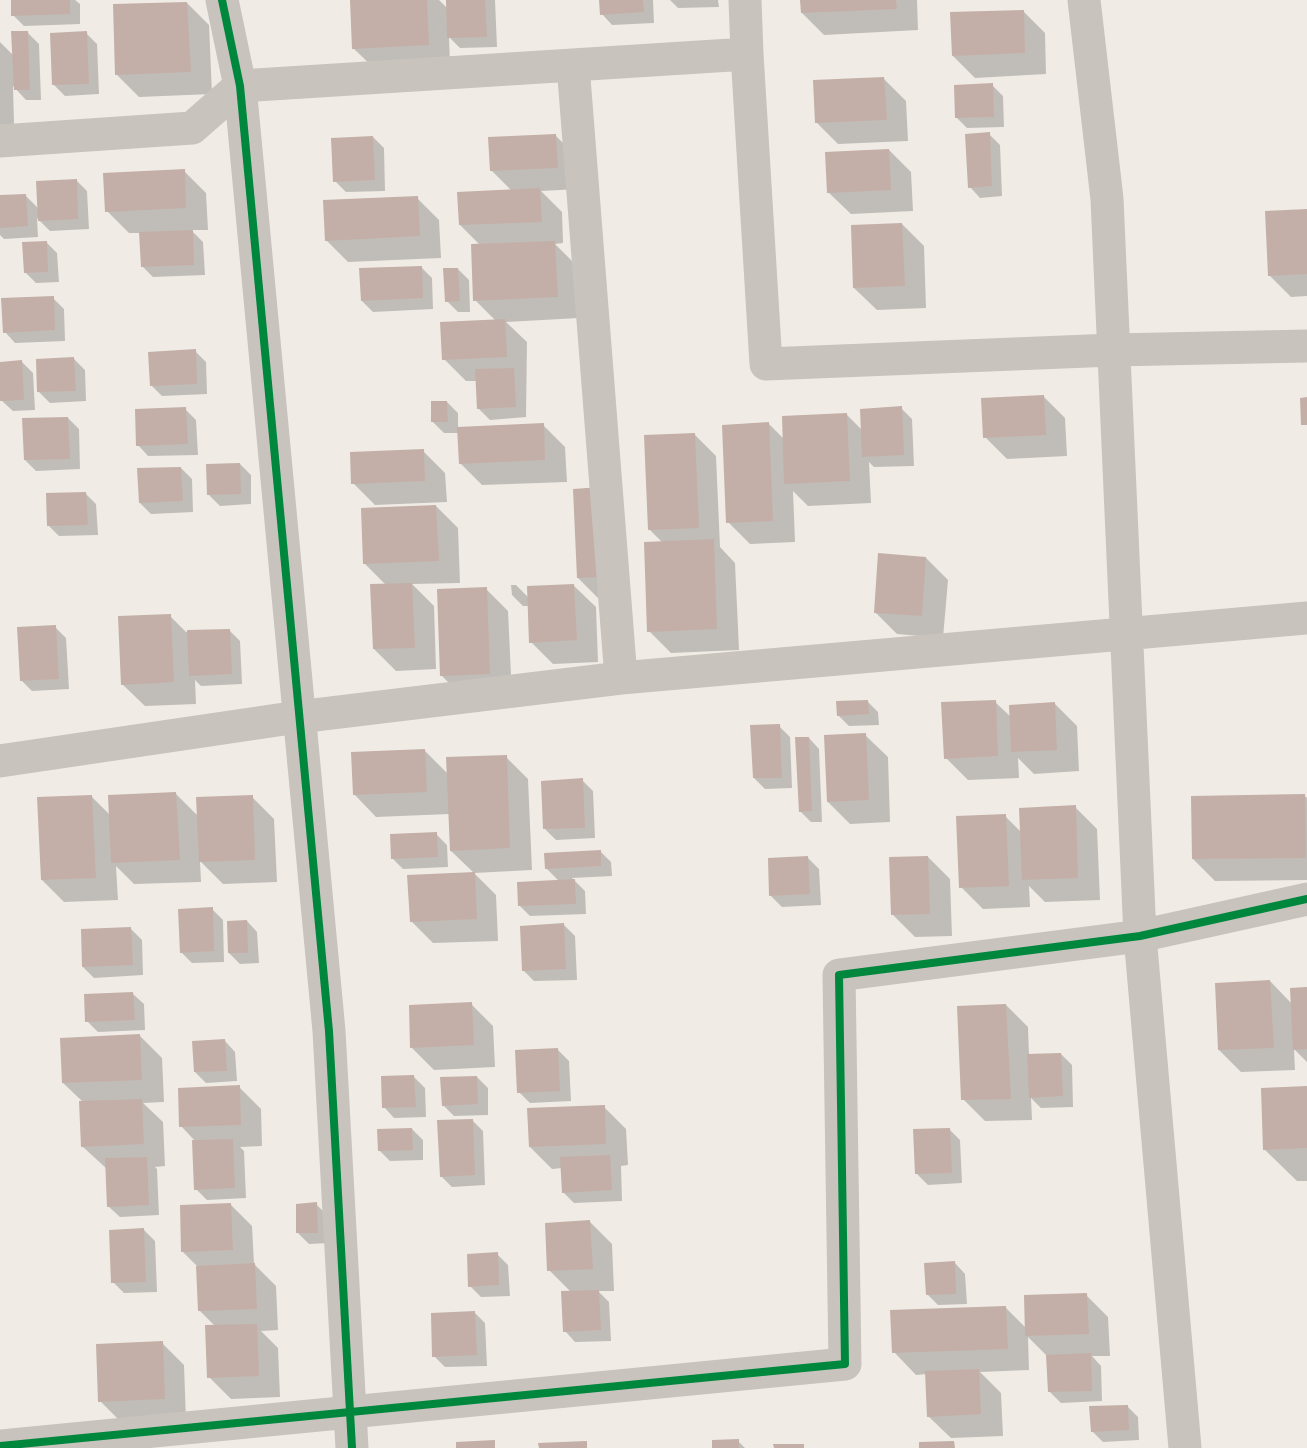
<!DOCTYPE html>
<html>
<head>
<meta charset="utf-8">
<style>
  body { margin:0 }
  canvas { display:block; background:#f0ebe5 }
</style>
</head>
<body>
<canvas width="1307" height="1448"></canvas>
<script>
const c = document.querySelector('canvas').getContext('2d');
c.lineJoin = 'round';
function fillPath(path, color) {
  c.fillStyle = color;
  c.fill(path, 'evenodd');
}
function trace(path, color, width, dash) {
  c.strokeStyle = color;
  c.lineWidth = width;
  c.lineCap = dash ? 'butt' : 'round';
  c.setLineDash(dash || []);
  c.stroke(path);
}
fillPath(new Path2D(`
  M12 0H75L80 4V24L24 26 13 15Z
  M352 0H439L447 8V0H495L497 47 460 48 449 37 450 67 376 70 353 48Z
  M601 0H653L654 23 612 25 602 14Z
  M670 0H718L719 7 678 8Z
  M802 0H917L918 30 824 35 802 13Z
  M187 3 209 25 212 94 139 97 117 75Z
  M1023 11 1045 33 1046 74 975 78 953 56Z
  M28 33 39 44 41 100H26L13 86 14 124 0 125V42L14 56Z
  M86 33 97 44 99 94 65 96 54 85Z
  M884 79 906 101 908 141 838 144 816 122Z
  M992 85 1003 96 1004 127 967 128 957 118Z
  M989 134 1000 145 1002 196 980 198 970 187Z
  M556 136 578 158 579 189 541 191 562 212 563 243 555 244 576 265 579 318 506 322 527 342 526 417 490 420 479 409 477 381H466L444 359 496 321 475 300 481 246 460 225 512 191 491 170Z
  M373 137 384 148 385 191 346 192 335 181Z
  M889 150 911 172 913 211 851 214 828 192Z
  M184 171 206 193 208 230H191L203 242 205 275 153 277 142 266 141 233H129L107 211Z
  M76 180 87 191 89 229 50 231 37 218 38 237 4 239 0 235V197L26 196 39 209Z
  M417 198 439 220 441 258 348 262 326 240Z
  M1307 211V296L1291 297 1269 275Z
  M902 224 924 246 926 308 877 310 854 288Z
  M46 242 57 253 59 282 36 283 25 272Z
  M421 267 432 278 433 309 373 312 362 301Z
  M458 269 469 280 470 312H458L447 301Z
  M53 298 64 309 65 341 15 343 5 332Z
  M195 351 206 362 207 394 162 396 151 385Z
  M74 359 85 370 86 401 50 403 39 392Z
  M22 362 33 373 35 410 13 411 2 401 0 363Z
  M1043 396 1065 418 1067 456 1007 459 985 437Z
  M447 402 458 413V428L543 425 565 447 567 482 482 485 460 463 459 433H444L433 422Z
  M901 408 912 419 914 466 874 467 869 462 871 503 808 506 793 491 795 542 750 544 728 522 769 424 784 439 846 414 862 430Z
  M185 409 196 420 198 455 148 456 138 445Z
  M68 418 79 429 80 469 36 471 25 460Z
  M694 434 716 456 720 547 735 563 739 650 671 653 649 631 663 543 650 530Z
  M423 451 445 473 447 502 375 505 353 483Z
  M240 464 251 475V504L220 506 209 495Z
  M181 468 192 479 193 512 151 514 140 503Z
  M601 489 600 600 578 578Z
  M85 493 96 504 98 535 59 536 48 525Z
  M436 506 458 528 460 583 412 584 434 606 436 669 396 671 374 649 386 585 364 563Z
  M926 558 948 580 943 638 897 634 875 612Z
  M511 585H516L529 598 573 585 596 607 598 662 553 664 531 642 529 606H523L512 595Z
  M486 589 508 611 512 696 464 698 442 676Z
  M170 616 186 632 229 630 240 641 242 684 201 686 195 680 196 704 145 706 122 684Z
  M55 627 66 638 69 689 32 691 21 680Z
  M867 701 878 712 879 725 849 726 838 715Z
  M995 702 1011 717 1055 704 1077 726 1079 771 1034 774 1018 758 1019 778 968 780 946 758Z
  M779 726 790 737 792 788 765 789 754 778Z
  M865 735 888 757 890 822 850 824 828 802Z
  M809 738 819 749 822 822H811L800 811Z
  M425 751 448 774 506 757 528 779 532 870 474 873 496 895 498 941 433 943 411 921 474 873 451 851 450 814 376 817 354 794Z
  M582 780 593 791 595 838 556 840 545 829Z
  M176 794 199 817 252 797 274 819 277 882 223 884 200 861 201 882 134 884 116 866 118 900 64 902 42 880 92 797 110 815Z
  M1304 795 1307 798V880L1215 881 1193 859Z
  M1075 807 1097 829 1100 900 1045 902 1029 886 1030 907 983 909 961 887 1005 816 1021 832Z
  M436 834 447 845 448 867 403 869 392 858Z
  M600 851 611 862 612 876 572 878 585 891 586 914 530 916 519 905 559 881 546 868Z
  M928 857 950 879 952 936 915 937 893 915Z
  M808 858 819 869 821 905 782 907 771 896Z
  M212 909 223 920 224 962 192 963 181 952Z
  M247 921 257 932 259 963 240 964 229 953Z
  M564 925 575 936 577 980 534 981 523 970Z
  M131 929 142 940 143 975 94 978 83 967Z
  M1270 981 1292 1004 1307 988V1062L1294 1049 1295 1070 1241 1072 1219 1050Z
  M133 994 144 1004 145 1030 98 1032 87 1021Z
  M471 1004 493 1026 495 1067 434 1070 412 1048Z
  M1006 1005 1028 1027 1029 1055 1061 1054 1072 1065 1073 1107 1041 1108 1031 1098 1032 1120 985 1121 963 1099Z
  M140 1036 162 1058 164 1102 143 1103 163 1122 165 1166 155 1167 157 1169 159 1215 120 1217 109 1207 107 1169 83 1147V1102L63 1083Z
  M225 1041 235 1052 237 1081 206 1083 195 1072Z
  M558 1050 569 1061 571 1101 530 1103 519 1092Z
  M414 1077 425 1088 426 1117 394 1118 384 1107Z
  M477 1077 488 1088V1115L454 1116 443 1105Z
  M239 1087 261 1109 262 1146 240 1147 244 1151 246 1198 207 1200 196 1189V1142L181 1126Z
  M1307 1088V1181H1297L1264 1149Z
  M604 1107 626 1129 628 1165 621 1166 622 1201 574 1203 563 1192 562 1168 552 1169 530 1147Z
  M472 1120 483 1131 485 1185 452 1187 441 1176Z
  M412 1129 423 1140V1160L390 1161 379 1150Z
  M949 1129 960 1140 962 1183 928 1185 917 1174Z
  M230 1204 252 1226 254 1264 276 1286 278 1330 261 1331 278 1348 280 1397 231 1399 209 1377 216 1327 199 1310 198 1267 183 1252Z
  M316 1204 327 1215 329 1243 309 1244 298 1233Z
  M590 1222 612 1244 614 1291H598L609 1302 611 1341 575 1342 565 1331 571 1292 549 1270Z
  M144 1230 155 1241 157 1292 124 1293 113 1282Z
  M497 1254 508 1265 510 1296 481 1297 470 1286Z
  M955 1263 965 1274 967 1304 938 1305 927 1294Z
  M1086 1295 1108 1317 1110 1356H1092L1101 1366 1102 1401 1061 1403 1050 1392 1048 1357 1028 1337 1029 1370 980 1372 1001 1393 1003 1436 951 1438 928 1416 927 1374 916 1375 894 1352 1005 1307 1026 1328Z
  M474 1312 485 1323 487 1366 445 1367 434 1356Z
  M162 1343 184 1365 186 1421 122 1423 100 1401Z
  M1127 1406 1138 1417 1139 1440 1103 1442 1092 1431Z
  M738 1441 745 1448H714Z`), '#0003');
fillPath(new Path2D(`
  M11 0H70V14L11 16Z
  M350 0H427L429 45 352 49Z
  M446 0H485L487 37 447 38Z
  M599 0H643L644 12 600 15Z
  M800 0H896L897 9 801 13Z
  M187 2 191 72 115 75 113 4Z
  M1024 10 1025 53 952 56 950 12Z
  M11 31H28L30 90H14Z
  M87 31 89 84 52 85 50 33Z
  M884 77 887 120 815 123 813 80Z
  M993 83 994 117 955 118 954 85Z
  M990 132 992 186 968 188 965 134Z
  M556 134 558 168 490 171 488 137Z
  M373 136 375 180 333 182 331 138Z
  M889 149 891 190 827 193 825 152Z
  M185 169 186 208 105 212 103 173Z
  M77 179 78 219 38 221 36 181Z
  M540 188 542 222 459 225 457 192Z
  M26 194 28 226 0 228V195Z
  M418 196 420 236 325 241 323 200Z
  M1307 209V274L1268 276 1265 211Z
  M902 223 905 286 853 288 851 225Z
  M193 230 194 265 141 267 139 232Z
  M47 241 48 272 24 273 22 242Z
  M555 241 558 297 473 301 471 244Z
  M422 266 423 298 361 301 359 268Z
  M443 268H458L460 301 445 302Z
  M54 296 55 330 3 333 1 298Z
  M505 319 507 357 442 360 440 322Z
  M196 349 197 384 150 386 148 352Z
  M74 357 76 391 37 392 36 359Z
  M22 360 24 400 0 401V362Z
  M514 368 516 407 477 409 475 369Z
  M1044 395 1046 435 983 438 981 398Z
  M1307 397V425H1301L1300 398Z
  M431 401H447L448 422H431Z
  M902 406 904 455 862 457 860 409Z
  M186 407 188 444 136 446 135 409Z
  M847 413 850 481 784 484 782 416Z
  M68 417 70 459 24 460 22 418Z
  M769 422 773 521 726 523 722 425Z
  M544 423 545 460 459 464 457 427Z
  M695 433 699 528 648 530 644 435Z
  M424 449 425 481 351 484 350 452Z
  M240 463 241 494 207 495 206 464Z
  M181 467 183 501 139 503 137 468Z
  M601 487 605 577 577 578 573 489Z
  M86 492 88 525 47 526 46 493Z
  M436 505 439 561 363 564 361 508Z
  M714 539 717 629 647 632 644 542Z
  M878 553 926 557 922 616 874 613Z
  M412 583 415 648 373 649 370 584Z
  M574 584 577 640 529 643 527 586Z
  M487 587 490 674 440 676 437 589Z
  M171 614 174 682 121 685 118 616Z
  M56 625 59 679 20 681 17 627Z
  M230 629 232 674 189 676 187 630Z
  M868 700 869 714 837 716 836 701Z
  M996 700 998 756 944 759 941 702Z
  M1055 702 1057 750 1011 752 1009 705Z
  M780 724 782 778H753L750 725Z
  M866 733 869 800 827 802 824 735Z
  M795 737H809L812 811 799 812Z
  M425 749 427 792 353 795 351 752Z
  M507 755 510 848 450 851 446 757Z
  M583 778 585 828 543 829 541 781Z
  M176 792 180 860 111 863 108 795Z
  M1305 794 1306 858 1192 859 1191 796Z
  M92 795 96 878 41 880 37 797Z
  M253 795 255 860 199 862 196 797Z
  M1076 805 1078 878 1022 880 1019 808Z
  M1006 814 1009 886 959 888 956 816Z
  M437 832 438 857 391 859 390 834Z
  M601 850V866L545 869 544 853Z
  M808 856 810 894 769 896 768 858Z
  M928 856 930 914 891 915 889 857Z
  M475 872 477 919 410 922 407 875Z
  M575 879 576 904 518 906 517 882Z
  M213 907 214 951 180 953 178 909Z
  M247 920 248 953H228L227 921Z
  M564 923 566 969 522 971 520 926Z
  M131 927 133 965 82 967 81 929Z
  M1270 980 1274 1048 1218 1050 1215 983Z
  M1307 987V1049L1293 1050 1290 988Z
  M133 992 135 1020 85 1022 84 994Z
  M472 1002 474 1045 410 1048 409 1005Z
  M1006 1004 1011 1099 961 1100 957 1006Z
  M140 1034 142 1080 62 1083 60 1038Z
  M225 1039 227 1071 194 1072 192 1041Z
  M558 1048 560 1091 517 1093 515 1050Z
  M1061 1053 1063 1096 1029 1098 1027 1054Z
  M414 1075 416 1107 382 1108 381 1076Z
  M477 1076 478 1104 442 1106 440 1077Z
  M240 1085 241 1125 179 1127 178 1088Z
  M1307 1086V1148L1263 1150 1261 1088Z
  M142 1099 144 1144 81 1147 79 1101Z
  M605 1105 606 1144 529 1147 527 1108Z
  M473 1119 475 1175 440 1177 437 1120Z
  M412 1128 413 1150 378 1151 377 1129Z
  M950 1128 952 1173 915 1174 913 1129Z
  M233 1139 235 1188 194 1190 192 1140Z
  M610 1155 612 1190 562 1193 560 1157Z
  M147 1157 149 1205 107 1207 105 1158Z
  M317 1202 318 1233H296V1204Z
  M231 1203 233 1250 181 1252 180 1205Z
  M590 1220 593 1269 547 1271 545 1223Z
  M144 1228 146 1282 111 1283 109 1230Z
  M498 1252 499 1285 468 1287 467 1254Z
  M955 1261 956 1294 926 1295 924 1263Z
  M255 1263 257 1309 198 1311 196 1266Z
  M599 1290 601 1330 563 1332 561 1291Z
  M1087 1293 1089 1334 1025 1336 1024 1295Z
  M1006 1306 1008 1349 892 1353 890 1310Z
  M475 1311 477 1355 432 1357 431 1313Z
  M257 1324 259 1376 207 1378 205 1325Z
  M163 1341 165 1399 98 1402 96 1344Z
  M1091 1353 1092 1391 1048 1392 1046 1355Z
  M979 1369 981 1414 927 1417 925 1371Z
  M1128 1405 1129 1430 1091 1432 1089 1406Z
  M739 1439V1448H712V1440Z
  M495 1440V1448H456V1442Z
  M587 1441V1448H539L538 1443Z
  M954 1441 955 1448H919V1442Z
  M773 1444H804V1448H774Z`), '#c3afa7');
trace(new Path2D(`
  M222 0 240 86 329 1031 352 1448
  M1084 0 1107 199 1140 936 1185 1448
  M747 54 766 364 1113 350 1307 346
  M573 65 621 678
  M0 141 192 128 240 86 747 54 745 0
  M0 761 298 717 621 678 1307 618
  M0 1446 845 1364 839 975 1140 936 1307 899`), '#c9c3be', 33);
trace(new Path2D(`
  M222 0 240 86 329 1031 352 1448
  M0 1446 845 1364 839 975 1140 936 1307 899`), '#00873e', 8);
</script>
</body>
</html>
